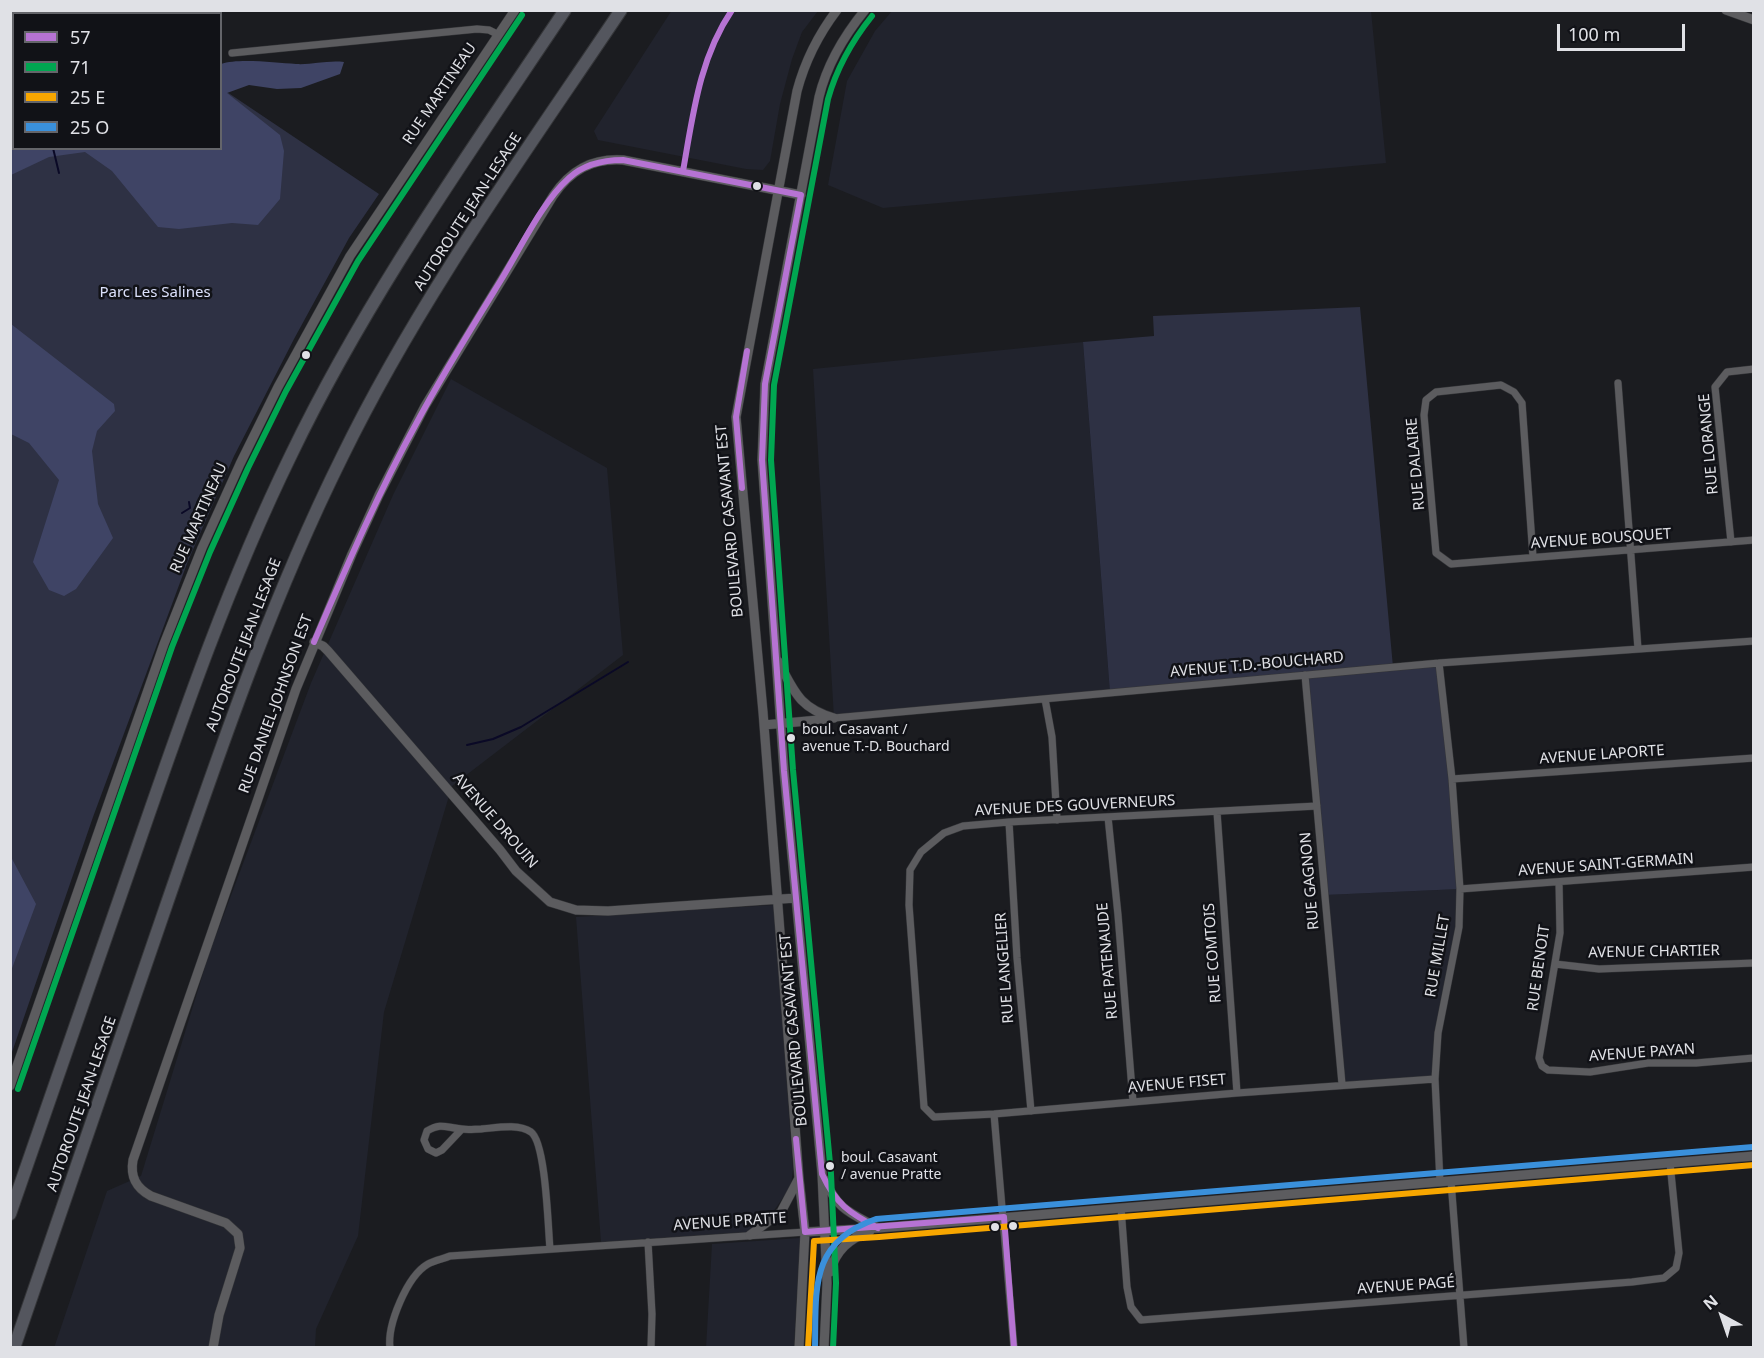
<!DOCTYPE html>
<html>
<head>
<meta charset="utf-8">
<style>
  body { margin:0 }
  #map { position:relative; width:1764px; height:1358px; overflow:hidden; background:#1b1c20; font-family:"Noto Sans",sans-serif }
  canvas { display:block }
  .frame { position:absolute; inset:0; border:12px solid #e0e1e6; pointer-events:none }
  .legend { position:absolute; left:12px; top:12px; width:210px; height:138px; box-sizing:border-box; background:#111217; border:2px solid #64656a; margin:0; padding:8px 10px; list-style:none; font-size:18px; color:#e0e1e6 }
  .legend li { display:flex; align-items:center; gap:12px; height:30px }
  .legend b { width:30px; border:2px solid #64656a }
  .north { position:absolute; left:1692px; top:1286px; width:60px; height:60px; -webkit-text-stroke:4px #111217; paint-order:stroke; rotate:320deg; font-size:16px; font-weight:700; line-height:24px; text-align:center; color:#e0e1e6 }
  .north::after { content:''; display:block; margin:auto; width:21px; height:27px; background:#e0e1e6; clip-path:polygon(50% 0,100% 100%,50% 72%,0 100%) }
  .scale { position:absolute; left:1557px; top:24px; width:128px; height:27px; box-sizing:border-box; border:3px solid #e0e1e6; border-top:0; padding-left:8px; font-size:18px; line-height:21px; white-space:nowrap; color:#e0e1e6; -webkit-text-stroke:4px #111217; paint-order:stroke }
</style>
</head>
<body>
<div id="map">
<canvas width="1764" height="1358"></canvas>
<div class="frame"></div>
<ul class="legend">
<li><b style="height:8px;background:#b673d3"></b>57</li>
<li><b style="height:8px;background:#00a651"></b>71</li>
<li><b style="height:8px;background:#f7a600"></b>25 E</li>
<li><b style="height:8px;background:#3a90db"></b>25 O</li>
</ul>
<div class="north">N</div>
<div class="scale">100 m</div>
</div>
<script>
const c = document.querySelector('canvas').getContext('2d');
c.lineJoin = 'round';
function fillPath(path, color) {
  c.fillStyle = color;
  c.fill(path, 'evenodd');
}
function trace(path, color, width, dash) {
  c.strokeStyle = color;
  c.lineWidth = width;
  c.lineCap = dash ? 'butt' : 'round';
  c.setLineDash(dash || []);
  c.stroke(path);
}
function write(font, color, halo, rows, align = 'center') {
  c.font = font + ' "Noto Sans",sans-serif';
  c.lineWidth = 5;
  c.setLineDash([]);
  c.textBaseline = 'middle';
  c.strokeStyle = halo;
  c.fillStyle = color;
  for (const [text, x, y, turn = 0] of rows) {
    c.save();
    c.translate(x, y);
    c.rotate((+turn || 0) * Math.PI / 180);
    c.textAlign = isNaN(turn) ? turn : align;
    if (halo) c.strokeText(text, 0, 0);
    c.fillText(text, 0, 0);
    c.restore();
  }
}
fillPath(new Path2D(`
  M672 10 818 11 802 32 792 59 780 104 770 161 763 170 746 169 598 140 594 131Z
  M892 11H1371L1386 163 883 208 828 185 847 81 875 31Z
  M1083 342 1110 693 834 718 813 369Z
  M451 379 607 468 623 655 452 786 384 1012 358 1236 316 1329 315 1347 54 1348 107 1191 141 1176 209 954 311 683 393 495Z
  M1460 889 1459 927 1438 1033 1435 1079 1342 1084 1325 895Z
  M774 905 793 1170 791 1186 771 1215 747 1232 601 1242 576 917Z
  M800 1238 794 1347 706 1348 712 1244Z`), '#21232d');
fillPath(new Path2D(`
  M11 11 14 14V148H220L221 88 379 194 349 238 294 339 234 456 188 561 93 817 11 1055Z
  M1360 307 1393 667 1439 663 1460 889 1325 895 1305 676 1110 693 1083 342 1154 336 1153 316Z`), '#2e3144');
fillPath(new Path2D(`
  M11 10 182 11 180 14H14V148H220L221 64C239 58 276 63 296 64 312 65 327 60 344 62L340 74 301 88 277 89 249 85 227 93 280 135 284 151 280 199 258 225 232 223 179 229 158 227 112 171 85 152 49 157 11 175Z
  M11 324 114 404 115 411 97 431 92 451 98 504 113 538 76 589 64 596 49 590 33 562 59 480 29 443 11 434Z
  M11 857 36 904 11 971Z`), '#3f4465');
trace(new Path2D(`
  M10 14 14 20
  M30 14 33 10
  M65 14 66 10
  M53 148 59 173
  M182 513 190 508 189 502
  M467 745 493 739 521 727 628 662`), '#0a0926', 2);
const street = new Path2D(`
  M232 53 477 29 489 30 499 35
  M1618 383 1638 649
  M1731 542 1715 387 1727 372 1754 369
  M1533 557 1522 403 1514 392 1501 385 1436 392 1426 400 1424 415 1436 553 1451 564 1754 540
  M1439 663 1452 779 1460 889 1459 927 1438 1033 1435 1079 1440 1182
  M1305 675 1342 1084
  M1045 699 1052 737 1057 820
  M834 718 1439 663 1754 641
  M1452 779 1754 758
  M1317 806 1009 822 963 826 944 833 921 852 910 870 909 905 924 1107 934 1117 994 1114 1237 1093 1435 1079
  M1217 812 1237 1093
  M1108 817 1118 915 1133 1102
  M1009 822 1017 958 1031 1111
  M1559 882 1560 933 1539 1058 1542 1066 1548 1070 1590 1072 1648 1063H1696L1754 1058
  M1460 889 1754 867
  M1555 964 1599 969 1754 963
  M994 1114 1014 1348
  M461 1130 442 1150 436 1153 428 1149 424 1140 427 1131C442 1122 446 1128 462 1129 468 1130 475 1129 481 1129 495 1128 518 1123 531 1132 546 1143 548 1228 550 1249
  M1451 1181 1464 1348
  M1121 1208 1127 1287 1131 1307 1141 1320 1632 1282 1664 1278 1676 1268 1679 1253 1670 1163
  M648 1242 652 1314 651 1348
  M390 1348C387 1325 407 1276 428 1264 435 1260 443 1259 450 1256L805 1232`);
const secondary = new Path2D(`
  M1726 10 1754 20
  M314 642 323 646 328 651 500 850 516 871 550 902 576 910 608 911 796 898
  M778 661C794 691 799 708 834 718
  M764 725 829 719
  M10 1086 164 644 202 548 240 464 278 387 350 256 515 10
  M824 1179C839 1211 849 1212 878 1228
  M805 1232 878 1228 1754 1156
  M750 1235 781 1212 799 1178
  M830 1272C836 1250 849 1239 870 1231
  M213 1348 219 1315 240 1248 238 1234 226 1223 151 1196C136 1188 130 1177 133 1160L296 689 352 554 379 495 425 406 553 196C570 171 591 158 623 160L801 195
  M799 1348 805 1232 799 1178 763 712 736 417 797 91C805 61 818 35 837 10
  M824 1348 827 1283 822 1174 784 771 762 460 765 384 819 97C827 64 843 37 865 10`);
const highway = new Path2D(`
  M10 1214C52 1094 93 974 135 854 182 718 228 584 291 455 367 297 468 155 565 10
  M14 1348C65 1200 116 1053 166 906 219 753 270 602 342 457 419 299 523 156 621 10`);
trace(street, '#353639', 8);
trace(secondary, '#353639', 10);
trace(highway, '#353639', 14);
trace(street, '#5c5c5f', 7);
trace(secondary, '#5c5c5f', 9);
trace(highway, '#54565e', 12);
trace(new Path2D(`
  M683 171C693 115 699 59 732 10
  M742 488 736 417 747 351
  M314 642C346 568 377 495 416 424 442 375 472 327 501 280 520 249 542 202 569 178 584 164 602 160 623 160L801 195 765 384 762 460 784 771 822 1174C836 1204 849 1213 878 1228
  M796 1139 805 1232 1004 1217 1014 1348`), '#b673d3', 6);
trace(new Path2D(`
  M18 1089 172 647 210 552 248 468 286 391 358 261 522 15
  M833 1348 836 1283 831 1174 793 770 771 460 774 385 828 99C837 67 852 41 872 16`), '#00a651', 6);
trace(new Path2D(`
  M808 1348 814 1241 879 1237 1754 1165`), '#f7a600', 6);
trace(new Path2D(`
  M815 1348C816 1287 810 1242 876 1219L1753 1147`), '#3a90db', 6);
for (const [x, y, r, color] of [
  [757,186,5,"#e0e1e6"],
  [306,355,5,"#e0e1e6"],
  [791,738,5,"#e0e1e6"],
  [830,1166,5,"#e0e1e6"],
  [1013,1226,5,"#e0e1e6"],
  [995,1227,5,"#e0e1e6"]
]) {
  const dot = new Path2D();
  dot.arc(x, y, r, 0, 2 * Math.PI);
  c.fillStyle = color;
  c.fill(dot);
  trace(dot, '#111217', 2);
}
write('14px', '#e0e1e6', '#111217', [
  ["boul. Casavant /",802,730],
  ["avenue T.-D. Bouchard",802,747],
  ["boul. Casavant",841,1158],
  ["/ avenue Pratte",841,1175]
], 'left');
write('15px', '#e0e1e6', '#111217', [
  ["RUE MARTINEAU",440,94,-56],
  ["AUTOROUTE JEAN-LESAGE",468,212,-57],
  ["RUE LORANGE",1709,444,-95],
  ["RUE DALAIRE",1416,464,-95],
  ["RUE MARTINEAU",199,518,-66],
  ["BOULEVARD CASAVANT EST",730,521,-95],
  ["AVENUE BOUSQUET",1601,539,-4],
  ["AUTOROUTE JEAN-LESAGE",244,645,-69],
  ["AVENUE T.D.-BOUCHARD",1257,665,-5],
  ["RUE DANIEL-JOHNSON EST",276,704,-70],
  ["AVENUE LAPORTE",1602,755,-4],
  ["AVENUE DES GOUVERNEURS",1075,806,-3],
  ["AVENUE DROUIN",495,821,49],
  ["AVENUE SAINT-GERMAIN",1606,865,-4],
  ["RUE GAGNON",1310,881,-95],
  ["AVENUE CHARTIER",1654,952,-1],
  ["RUE COMTOIS",1213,953,-94],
  ["RUE MILLET",1438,956,-80],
  ["RUE PATENAUDE",1108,961,-95],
  ["RUE LANGELIER",1005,968,-94],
  ["RUE BENOIT",1539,968,-82],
  ["BOULEVARD CASAVANT EST",794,1030,-95],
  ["AVENUE PAYAN",1642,1053,-4],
  ["AVENUE FISET",1177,1084,-5],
  ["AUTOROUTE JEAN-LESAGE",82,1104,-71],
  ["AVENUE PRATTE",730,1222,-4],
  ["AVENUE PAGÉ",1406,1286,-4]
]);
write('15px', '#dce1fc', '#111217', [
  ["Parc Les Salines",155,293]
]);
</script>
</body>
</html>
